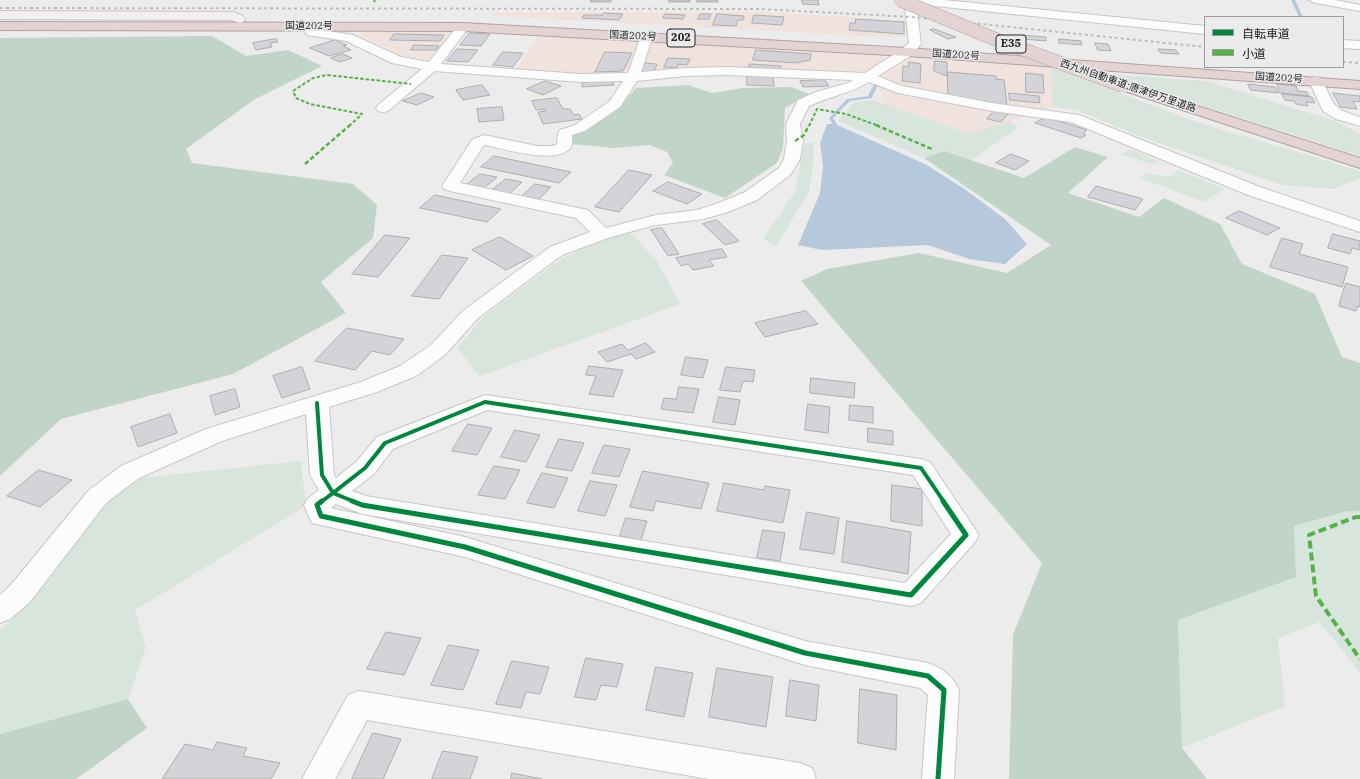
<!DOCTYPE html>
<html>
<head>
<meta charset="utf-8">
<style>
  body { margin:0 }
  #map { position:relative; width:1360px; height:779px; overflow:hidden; background:#ececec; font-family:"IBM Plex Serif","Noto Sans JP",serif }
  canvas { display:block }
  .legend { position:absolute; left:1204px; top:16px; width:140px; height:52px; box-sizing:border-box; background:#ebebed; border:1px solid #9b9b9d; margin:0; padding:5px 7px; list-style:none; font-size:12px; color:#232324 }
  .legend li { display:flex; align-items:center; gap:8px; height:20px }
  .legend b { width:20px; border:1px solid #9b9b9d }
</style>
</head>
<body>
<div id="map">
<canvas width="1360" height="779"></canvas>
<ul class="legend">
<li><b style="height:5px;background:#00873e"></b>自転車道</li>
<li><b style="height:5px;background:#55b245"></b>小道</li>
</ul>
</div>
<script>
const c = document.querySelector('canvas').getContext('2d');
c.lineJoin = 'round';
function fillPath(path, color) {
  c.fillStyle = color;
  c.fill(path, 'evenodd');
}
function trace(path, color, width, dash) {
  c.strokeStyle = color;
  c.lineWidth = width;
  c.lineCap = dash ? 'butt' : 'round';
  c.setLineDash(dash || []);
  c.stroke(path);
}
function write(font, color, halo, rows, align = 'center') {
  c.font = font + ' "IBM Plex Serif","Noto Sans JP",serif';
  c.lineWidth = 3;
  c.setLineDash([]);
  c.textBaseline = 'middle';
  c.strokeStyle = halo;
  c.fillStyle = color;
  for (const [text, x, y, turn = 0] of rows) {
    c.save();
    c.translate(x, y);
    c.rotate((+turn || 0) * Math.PI / 180);
    c.textAlign = isNaN(turn) ? turn : align;
    if (halo) c.strokeText(text, 0, 0);
    c.fillText(text, 0, 0);
    c.restore();
  }
}
fillPath(new Path2D(`
  M496 12H763L907 21 910 36 882 37 492 16Z
  M365 30 448 32 454 34 432 61 400 55 361 35Z
  M539 35 1051 67 1053 107 970 134 886 104 873 76 702 69 595 75 516 70Z`), '#f0e3dd');
fillPath(new Path2D(`
  M1051 67 1194 121 1360 171V178L1334 189 1282 185 1150 140 1076 110 1053 107Z
  M1105 74 1206 81 1332 120 1360 133V156Z
  M873 100 970 134 1010 121 1018 127 972 160 944 151 924 158 838 121 854 102Z
  M814 142 813 165 809 192 776 246 763 239 795 192 804 144Z
  M1131 149 1160 162 1151 164 1120 154Z
  M1178 170 1225 189 1204 202 1140 178 1145 173 1169 177Z
  M630 232 657 261 680 304 480 376 457 348 485 315 561 259 599 240Z
  M301 461 306 506 135 610 146 647 128 699 0 734V630L22 610 97 504 130 479Z
  M1348 511H1360V673L1320 622 1278 638 1285 706 1182 748 1178 620 1296 577 1294 526Z`), '#d8e5dd');
fillPath(new Path2D(`
  M212 36 246 56 288 50 322 66 255 99 186 149 192 163 353 184 377 205 373 238 321 282 346 313 233 374 61 419 0 476V38Z
  M688 85 712 93 743 88 791 87 810 94 785 108 783 148 777 163 725 198 664 175 673 163 667 152 649 145 613 148 572 144 571 135 622 104 636 88Z
  M1075 147 1108 157 1068 193 1139 217 1164 198 1220 224 1242 264 1315 294 1342 357 1360 363V511H1348L1294 526 1296 577 1178 620 1182 748 1207 779H1009L1013 635 1042 563 801 281 827 269 919 253 1007 273 1051 245 924 158 944 151 1024 178Z
  M128 699 147 728 76 779H0V734Z`), '#c0d4c8');
fillPath(new Path2D(`
  M827 124H835L925 164 963 188 1005 219 1027 244 1005 264 969 259 928 245 822 250 798 245 820 193 823 167 820 143Z`), '#b5c8dc');
fillPath(new Path2D(`
  M1291 0H1295L1303 17H1299Z
  M1305 0H1314L1322 2 1320 3Z
  M874 84 878 85 872 98 850 101 833 118 837 124 833 125 829 118 847 99 868 96Z`), '#b5c8dc');
const building = new Path2D(`
  M591 0H611V2H591Z
  M669 0H690V2H669Z
  M697 0H718V2H697Z
  M802 0H818L819 5 803 4Z
  M604 13 623 14 619 20 582 18 584 15H602Z
  M665 14 685 15 683 19 663 18Z
  M700 14H711L709 19H698Z
  M717 14 744 16 743 20H738L736 26 713 25Z
  M754 15 784 17 782 25 752 23Z
  M856 19 904 22V34L849 30 850 23H855Z
  M934 29 956 37 948 39 930 30Z
  M470 33 490 34 481 46 460 45Z
  M394 34 444 35 440 41 390 40Z
  M1023 35 1046 37V41L1023 39Z
  M276 39 278 42 270 43 272 47 256 50 253 43Z
  M1059 39 1081 41 1082 45 1059 43Z
  M335 40 347 45 343 46 351 50 329 56 310 48Z
  M1095 43 1108 44 1111 51 1098 50Z
  M414 45 439 46 436 50H411Z
  M457 49 478 50 468 62 447 61Z
  M1158 49 1176 50 1179 54 1161 53Z
  M756 50 811 54 810 60 796 63 753 60Z
  M503 52 523 53 513 67 493 65Z
  M605 52 632 53 623 71 595 72Z
  M343 54 352 58 340 62 331 58Z
  M668 58 690 59 687 65 678 64 677 68 664 67Z
  M935 61 947 62V76L934 71Z
  M909 62 921 64 920 83 902 81 903 66 908 67Z
  M643 63 657 64 654 72 640 71Z
  M750 64 781 66 780 70 749 67Z
  M948 72 996 76V79L1004 80 1007 106 948 96Z
  M1026 73 1043 75 1044 93 1026 92Z
  M747 75 773 76 774 86 747 85Z
  M825 80 829 86 803 87 800 81Z
  M545 81 561 86 543 95 527 89Z
  M612 81 614 85 582 87V83Z
  M1248 84 1275 87 1278 93 1251 90Z
  M1277 84 1296 86 1298 91 1307 92 1309 96 1280 93Z
  M482 85 490 95 463 100 456 90Z
  M421 93 434 97 417 105 403 101Z
  M1009 93 1039 96 1040 103 1010 100Z
  M1333 93 1360 96V102L1353 101 1357 109 1341 107Z
  M1282 94 1312 97 1315 103 1306 102 1308 106 1296 104 1294 101 1285 100Z
  M557 98 563 109H570L574 115 579 114 582 119 543 124 538 112 546 111 545 109 536 110 532 101Z
  M502 107 504 120 479 122 477 109Z
  M995 110 1009 113 1001 122 987 119Z
  M1046 117 1087 130 1083 134 1086 135 1081 138 1035 123Z
  M1011 154 1029 161 1015 170 996 163Z
  M494 156 571 172 559 183 481 167Z
  M629 170 652 175 619 212 595 207Z
  M480 174 497 177 483 189 466 185Z
  M506 179 522 182 509 194 492 190Z
  M668 182 702 194 687 204 653 191Z
  M535 184 551 187 539 199 522 196Z
  M1096 186 1143 199 1135 210 1088 197Z
  M435 195 501 209 487 222 420 208Z
  M1239 211 1280 228 1267 235 1226 218Z
  M717 220 739 241 725 245 703 224Z
  M662 228 679 254 668 256 651 230Z
  M1333 234 1360 241V250L1352 248 1350 254 1328 248Z
  M385 235 410 238 378 277 352 274Z
  M500 237 533 256 506 270 472 250Z
  M1282 238 1303 244 1299 254 1348 267 1342 287 1270 267Z
  M722 249 727 257 709 260 714 266 693 270 688 264 681 266 676 258Z
  M442 255 468 258 439 299 412 296Z
  M1346 283 1360 287V307L1358 306 1356 311 1339 306Z
  M806 311 818 324 765 337 755 323Z
  M347 328 404 339 390 355 372 351 355 370 315 361Z
  M646 343 655 352 636 359 631 354 607 362 598 352 622 344 628 350Z
  M686 357 708 360 703 378 681 375Z
  M589 366 623 370 613 397 589 394 596 376 586 375Z
  M302 367 310 389 282 398 273 376Z
  M726 367 755 370 753 382 743 381 740 392 720 390Z
  M811 378 855 383 854 398 810 393Z
  M679 387 699 389 693 413 661 409 664 398 676 399Z
  M235 389 240 407 215 415 210 396Z
  M719 397 740 400 735 425 713 422Z
  M808 404 830 407 828 433 805 430Z
  M850 405 873 407V423L849 420Z
  M170 414 177 433 138 447 131 427Z
  M468 424 492 428 477 455 452 451Z
  M868 428 893 431V445L868 442Z
  M515 430 540 435 526 462 501 457Z
  M559 439 584 443 572 471 546 467Z
  M604 445 630 449 619 477 592 473Z
  M494 466 520 470 505 499 478 495Z
  M39 470 72 480 40 507 7 496Z
  M643 471 709 483 701 509 656 501 653 511 630 507Z
  M542 473 568 478 554 508 527 503Z
  M590 481 617 485 605 516 578 511Z
  M724 483 764 490 765 486 790 490 783 523 717 511Z
  M892 485 922 489V526L891 521Z
  M807 512 839 518 834 554 800 549Z
  M626 518 647 521 641 540 620 536Z
  M847 521 911 532 908 574 842 562Z
  M763 530 785 533 780 561 757 558Z
  M386 632 421 638 404 675 367 669Z
  M449 645 479 650 463 690 431 685Z
  M586 658 623 664 617 687 601 685 596 700 575 697Z
  M512 661 549 667 540 694 526 692 521 708 496 704Z
  M656 667 693 673 684 717 646 710Z
  M717 668 773 677 766 727 709 717Z
  M790 680 819 685 816 721 786 716Z
  M860 689 897 695 896 750 858 743Z
  M373 733 401 739 383 779H352Z
  M217 742 247 748 243 756 280 763 271 779H162L185 744 213 750Z
  M443 751 478 757 470 779H432Z
  M512 773 542 779H511Z`);
fillPath(building, '#d4d3d9');
trace(building, '#adadad', 1);
const street = new Path2D(`
  M904 0H944L1205 26V34L916 4 921 44 912 55 878 76 902 86 992 103 1079 115 1260 187 1360 221V232L1248 195 1071 122 992 111 898 93 869 82C851 93 829 97 809 106L800 124 803 141 800 159 791 174 757 200 728 212 704 219 656 225 640 229 608 238 562 255 478 318 445 355 416 376 377 392 329 407 334 475 336 478 356 462 377 437 485 395 921 459 930 462 979 535 975 542 921 603 911 606 362 514 336 504 331 508 465 537 805 641 928 663C942 668 953 676 959 690L954 779H922L928 695 920 688 805 665 465 557 312 523 304 505 308 498 319 490 310 475 306 414 222 441 139 478 106 503 30 602 10 619 0 623V595L10 586 88 491 121 466 206 429 361 382 400 366 431 345 464 310 550 247 590 232 576 218 450 191 444 189 442 186 472 140 479 137 484 135 537 146H553L557 144 558 133 560 130 575 125 610 101 623 81 581 82 435 71 388 111 383 112 378 111 376 108 378 105 422 69 392 63 346 41 307 35 302 26 304 23H312L316 29 353 35 401 57 429 62 459 24H467L469 27 441 64 581 74 628 73 641 36 643 33H651L653 36 641 72 685 68 727 67 865 73 902 49 909 43ZM727 75 853 80 848 83 816 92 798 100 786 124 787 141 784 159 779 168 745 192 716 204 697 210 656 215 606 228 588 210 460 183 483 146 486 145C503 149 558 165 570 148 573 145 572 139 572 135L585 131 620 107 637 81 685 76ZM487 410 913 475 951 534 905 583 366 496 352 491 374 474 393 449Z
  M1310 0H1335L1360 5V11L1316 3 1312 2Z
  M1343 40 1360 41V49L1343 48Z
  M1316 77 1321 78 1323 81C1334 106 1333 109 1360 117V126L1336 119 1323 111 1309 81 1311 78Z
  M359 691 800 763 812 768 816 779H709L367 720 335 779H302L348 695Z`);
const secondary = new Path2D(`
  M0 11 234 12 243 16 245 19 243 22 239 23 232 20 0 19Z`);
const highway = new Path2D(`
  M0 22 463 23 907 48 1360 81V89L907 56 463 31 0 30Z
  M1123 82 1360 158V168L1118 89 1116 86 1118 83Z`);
trace(street, '#c7c7c8', 2);
trace(secondary, '#c7c7c8', 2);
trace(highway, '#b1a1a0', 2);
fillPath(street, '#fcfcfc');
fillPath(secondary, '#f4f0ef');
fillPath(highway, '#e3d3d2');
trace(new Path2D(`
  M0 8 760 9 912 17 1205 47
  M1343 62 1360 63`), '#bdbdbe', 2, [3, 3]);
const highwayBridge = new Path2D(`
  M900 0 995 39 1123 86`);
trace(highwayBridge, '#b1a1a0', 14, []);
trace(highwayBridge, '#e3d3d2', 13);
trace(new Path2D(`
  M374 2 375 0
  M349 126 362 114 310 104 296 98 293 91 313 78 327 75 411 84
  M809 126 817 109 846 114 879 126`), '#55b245', 2, [3.5, 2]);
trace(new Path2D(`
  M876 125 934 150
  M795 141 804 135 809 125
  M305 164 350 125`), '#55b245', 2.5, [4.5, 2.5]);
trace(new Path2D(`
  M1360 517H1356L1309 535 1316 596 1360 659`), '#55b245', 4, [8, 4]);
trace(new Path2D(`
  M317 403 322 475 333 493
  M333 493 355 502
  M333 493 365 468 385 443 485 402 921 468 944 502
  M321 502 333 493`), '#00873e', 4);
trace(new Path2D(`
  M322 501 317 505 321 516 465 547 805 653 928 676 944 690 938 779
  M352 501 362 505 911 595 966 535 943 501`), '#00873e', 5);
write('10px', '#232324', '#ebebed', [
  ["国道202号",309,26],
  ["国道202号",633,36,3],
  ["国道202号",956,55,4],
  ["国道202号",1279,78,4],
  ["西九州自動車道;唐津伊万里道路",1128,86,19]
]);
for (const [x, y, w] of [
  [681,38,28],
  [1011,44,30]
]) {
  const box = new Path2D();
  box.roundRect(x - w / 2, y - 9, w, 18, 3);
  c.fillStyle = '#ebebed';
  c.fill(box);
  trace(box, '#232324', 1);
}
write('bold 11px', '#232324', null, [
  ["202",681,38],
  ["E35",1011,44]
]);
</script>
</body>
</html>
